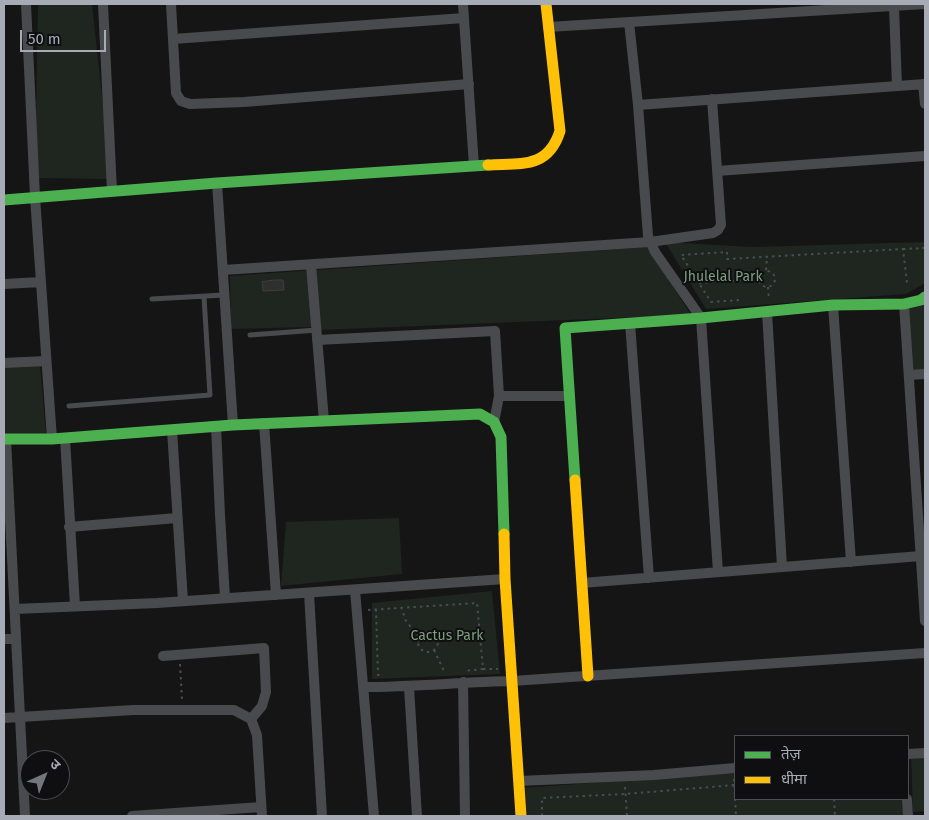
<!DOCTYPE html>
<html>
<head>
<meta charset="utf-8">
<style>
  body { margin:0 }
  #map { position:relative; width:929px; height:820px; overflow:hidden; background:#151515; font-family:"Fira Sans","Noto Sans Devanagari",sans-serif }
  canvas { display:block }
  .frame { position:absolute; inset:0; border:5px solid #a6abb5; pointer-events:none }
  .legend { position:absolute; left:734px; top:735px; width:175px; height:65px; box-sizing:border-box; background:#0f0f11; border:1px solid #4b4d53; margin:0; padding:6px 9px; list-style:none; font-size:15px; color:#a6abb5 }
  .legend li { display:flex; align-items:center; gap:10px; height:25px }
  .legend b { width:25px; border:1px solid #4b4d53 }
  .north { position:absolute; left:20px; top:750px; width:50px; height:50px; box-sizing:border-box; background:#0f0f11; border:1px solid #4b4d53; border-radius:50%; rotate:44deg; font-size:14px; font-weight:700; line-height:20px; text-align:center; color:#a6abb5 }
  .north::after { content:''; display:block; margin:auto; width:18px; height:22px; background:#73767d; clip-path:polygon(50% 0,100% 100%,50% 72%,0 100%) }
  .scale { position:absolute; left:20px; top:30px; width:86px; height:22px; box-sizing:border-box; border:2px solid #a6abb5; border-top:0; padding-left:6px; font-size:15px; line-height:18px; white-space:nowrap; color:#a6abb5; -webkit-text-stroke:4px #0f0f11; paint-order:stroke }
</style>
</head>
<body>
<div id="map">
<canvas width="929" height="820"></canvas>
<div class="frame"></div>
<ul class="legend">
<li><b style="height:6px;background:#4caf50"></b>तेज़</li>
<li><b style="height:6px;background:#ffc107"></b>धीमा</li>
</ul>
<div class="north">उ</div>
<div class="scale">50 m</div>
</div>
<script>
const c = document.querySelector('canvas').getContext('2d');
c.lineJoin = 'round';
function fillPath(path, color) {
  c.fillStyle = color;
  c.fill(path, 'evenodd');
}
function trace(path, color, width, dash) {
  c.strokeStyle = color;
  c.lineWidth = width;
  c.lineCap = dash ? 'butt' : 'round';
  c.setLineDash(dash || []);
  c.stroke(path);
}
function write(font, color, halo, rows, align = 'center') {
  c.font = font + ' "Fira Sans",sans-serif';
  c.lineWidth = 4;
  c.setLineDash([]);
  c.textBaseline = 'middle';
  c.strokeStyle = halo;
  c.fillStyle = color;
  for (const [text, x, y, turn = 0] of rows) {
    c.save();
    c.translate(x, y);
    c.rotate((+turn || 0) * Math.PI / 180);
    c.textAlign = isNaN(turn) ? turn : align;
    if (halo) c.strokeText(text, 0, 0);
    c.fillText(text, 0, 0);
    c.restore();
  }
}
fillPath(new Path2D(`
  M38 4H92L111 179 35 178Z
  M665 242 752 247 925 242V283L906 294 706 309Z
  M648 247 691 315 320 330 313 327 231 329 230 276Z
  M925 301V371H912L909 308Z
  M40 364 46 434 4 435V366Z
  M399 518 402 574 281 586 286 522Z
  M492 591 500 674 372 679V603Z
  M925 757V811L913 812 911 759Z
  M735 773V799H907L908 816H521L519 788Z`), '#1f251f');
const building = new Path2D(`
  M275 280H283L284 290 263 291 262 282Z`);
fillPath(building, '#2f2f30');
trace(building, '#3d3e41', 1);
trace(new Path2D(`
  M903 249 925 248
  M766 270 767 257
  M759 279a8 8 0 1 1 16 0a8 8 0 1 1-16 0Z
  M699 283 758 279
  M768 287 769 300
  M739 300 711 302 681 255 727 252V259L903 249 907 283
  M401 607 406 621 419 637
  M376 609 378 675H380
  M368 610 477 603 483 669 464 671
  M418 642a10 10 0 1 1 20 0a10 10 0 1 1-20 0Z
  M434 650 445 673
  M180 664 182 700
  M483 669H498
  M734 779 736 816
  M625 787 627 816
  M834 799 835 816
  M542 816V798L625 794 735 785`), '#4b4c4f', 2, [2.5, 4]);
trace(new Path2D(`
  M152 299 224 295
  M250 335 317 330
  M69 406 210 395 204 297`), '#494a4d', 5);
trace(new Path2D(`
  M26 4 35 197 52 439
  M103 4 112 191
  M171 4 176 93 181 101 190 104 244 102 469 84
  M463 4 474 166
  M894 7 897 86
  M629 22 638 105 648 236 655 252 701 318 718 572
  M548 27 925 4
  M173 39 464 18
  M923 84 925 104
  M638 105 925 84
  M717 171 925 156
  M217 183 233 425
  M311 265 324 421
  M223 270 650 242 713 233 718 230 721 225 712 99
  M4 284 41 282
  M904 304 925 621
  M833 305 851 562
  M767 312 782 567
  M630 323 649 578
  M317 340 495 331 499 396 494 422
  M4 363 46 361
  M909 375 925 374
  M499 396H569
  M264 423 276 595
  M216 426 220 515 225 598
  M172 430 183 601
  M65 438 75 606
  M6 439 25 816
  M69 527 177 518
  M582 583 921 556
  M355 590 374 816
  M309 593 322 816
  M15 609 157 603 505 579
  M4 639H16
  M163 656 264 648 266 692 262 706 251 719
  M463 682 465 816
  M363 687C413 687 462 682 512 681L925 653
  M409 687 417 816
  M4 718 133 710H234L251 719 257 735 262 816
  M908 754 925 753
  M519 781 654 775 735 768
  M907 799 908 816
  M132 816 261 807`), '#494a4d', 10);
trace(new Path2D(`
  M4 200 217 183 488 165
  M4 439H52L233 425 480 414 494 422 501 437 504 534
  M575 480 565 328 701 318 833 305 904 304 921 300 925 297`), '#4caf50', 11);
trace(new Path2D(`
  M488 165C521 163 548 169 560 131L546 4
  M575 480 588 676
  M504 534 505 579 521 816`), '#ffc107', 11);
write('14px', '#7e9f7f', '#0f0f11', [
  ["Jhulelal Park",723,277],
  ["Cactus Park",447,636]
]);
</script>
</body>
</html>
